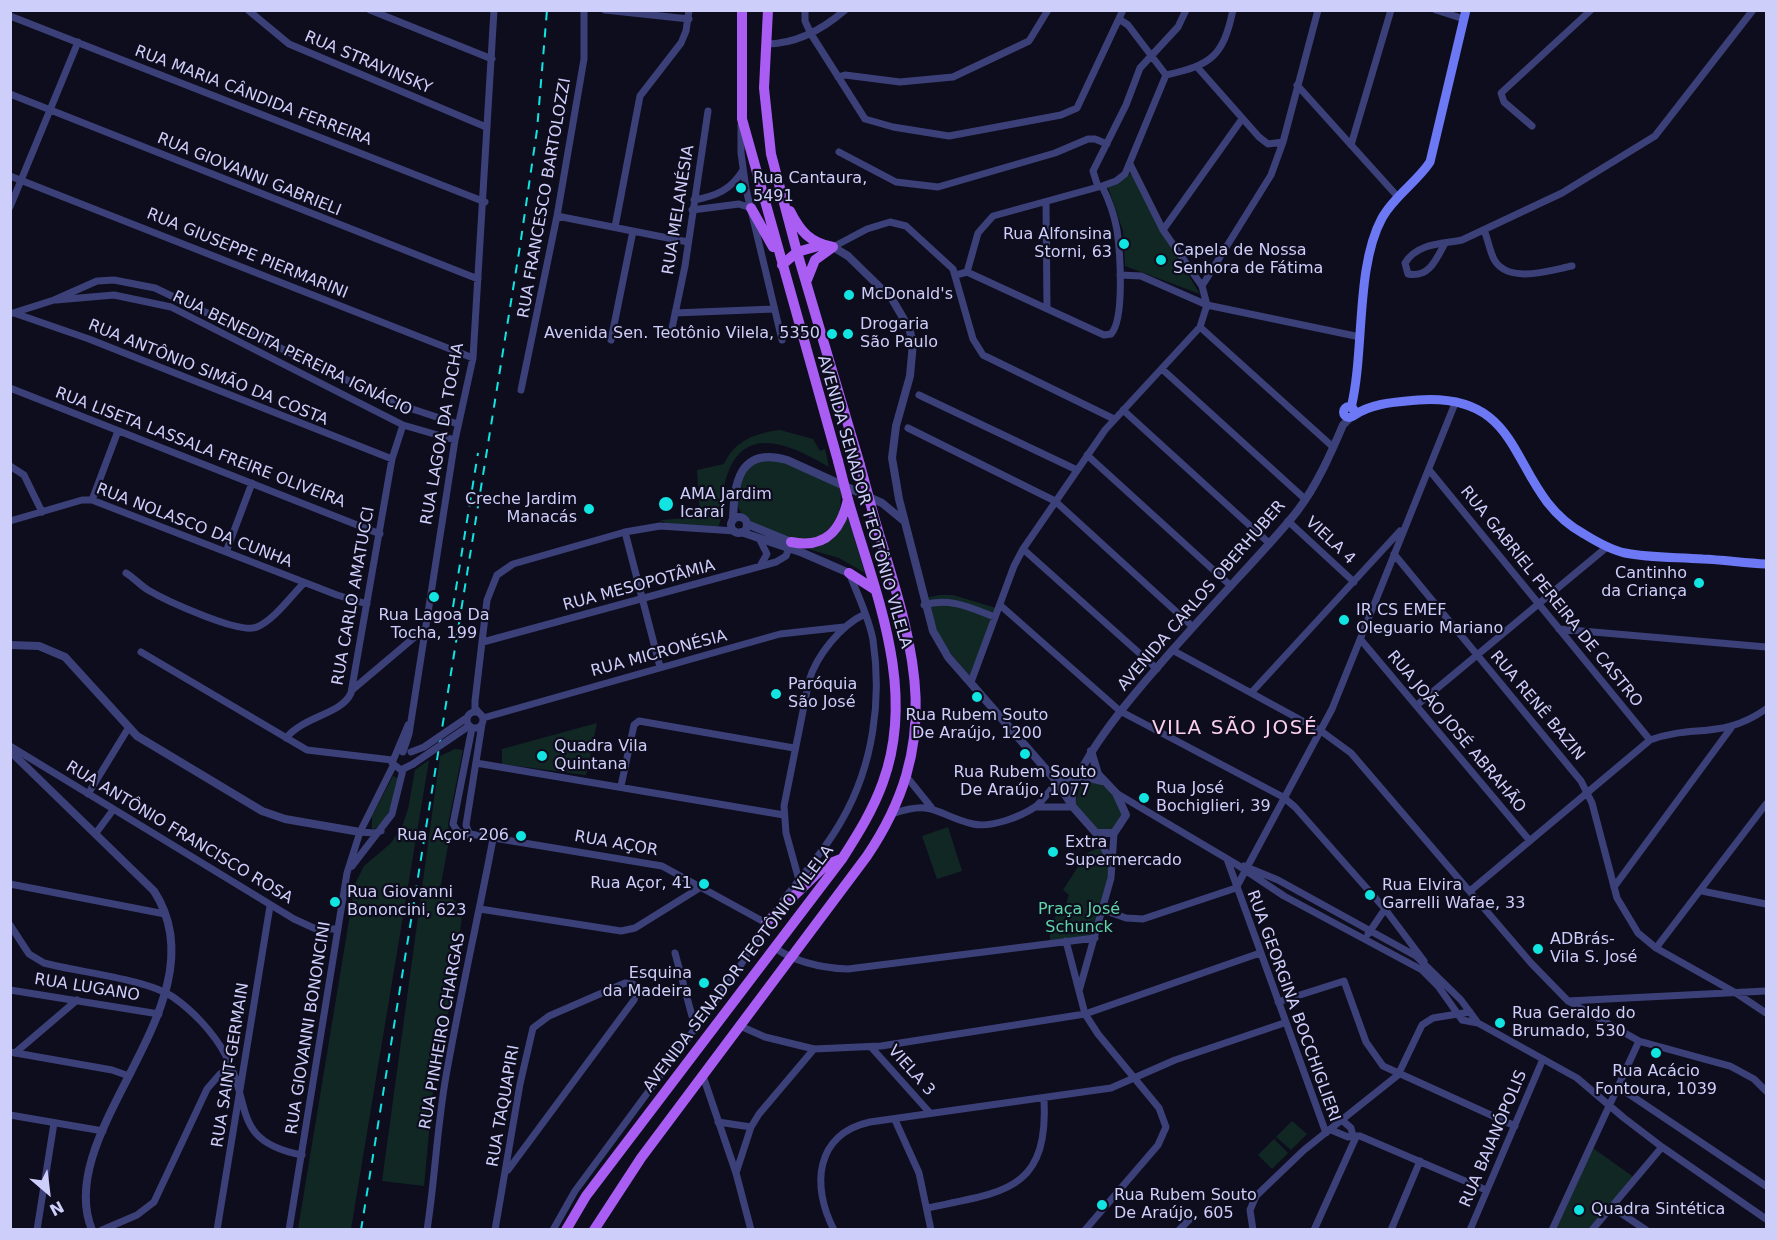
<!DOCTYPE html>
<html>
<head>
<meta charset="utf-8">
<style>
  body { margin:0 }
  #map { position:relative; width:1777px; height:1240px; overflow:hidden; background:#0e0d1d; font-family:"DejaVu Sans",sans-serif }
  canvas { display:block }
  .frame { position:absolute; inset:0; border:12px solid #cecefb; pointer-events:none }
  .north { position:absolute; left:18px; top:1162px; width:60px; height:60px; -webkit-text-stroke:4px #0e0d1d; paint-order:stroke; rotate:152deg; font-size:16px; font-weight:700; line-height:24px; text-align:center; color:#cecefb }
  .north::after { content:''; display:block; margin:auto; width:21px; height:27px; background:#cecefb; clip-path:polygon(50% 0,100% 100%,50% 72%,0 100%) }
</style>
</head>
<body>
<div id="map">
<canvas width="1777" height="1240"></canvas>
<div class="frame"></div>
<div class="north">N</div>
</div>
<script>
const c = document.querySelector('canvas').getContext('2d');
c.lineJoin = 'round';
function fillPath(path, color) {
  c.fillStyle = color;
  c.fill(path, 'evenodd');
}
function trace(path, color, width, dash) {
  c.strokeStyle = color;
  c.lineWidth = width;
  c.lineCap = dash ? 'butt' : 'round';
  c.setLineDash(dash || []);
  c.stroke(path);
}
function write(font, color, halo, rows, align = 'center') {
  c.font = font + ' "DejaVu Sans",sans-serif';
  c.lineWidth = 4.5;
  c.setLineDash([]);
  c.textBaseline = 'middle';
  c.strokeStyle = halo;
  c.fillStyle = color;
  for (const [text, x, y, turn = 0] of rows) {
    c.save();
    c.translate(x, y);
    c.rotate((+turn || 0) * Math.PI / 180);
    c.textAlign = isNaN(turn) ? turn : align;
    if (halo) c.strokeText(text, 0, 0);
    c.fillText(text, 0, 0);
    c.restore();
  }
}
fillPath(new Path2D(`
  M1132 173 1161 231 1200 294 1125 266 1123 231 1108 187Z
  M780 430 813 439 820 451 825 449 829 467C784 440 736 422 723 491 721 503 723 517 718 528L666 523 660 520 700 517 697 470 724 464C735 440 756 433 780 430Z
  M770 454 841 487C841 499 841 514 834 524 829 530 819 538 811 539 790 541 740 527 737 502 736 492 740 479 741 469Z
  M848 518 865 573 839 558 794 545H809Z
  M940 595H953L996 608 970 676 942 643 925 598Z
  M597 723 586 775 502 764V749Z
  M455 749 463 750 448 824 450 835 440 890 463 907 453 991 435 1069 424 1186 382 1181 440 756Z
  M429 760 351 1229H298L355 884 364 866 390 844 402 827 408 809 415 770Z
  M393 776 399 779C396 796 389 822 372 830V816Z
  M1085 780C1111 784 1114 794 1123 816L1113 831 1101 833 1074 808 1081 782Z
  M948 827 962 871 937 879 922 836Z
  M1096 849H1103L1110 868 1094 938 1050 941V922L1065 907 1069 895 1063 890 1087 853Z
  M1292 1121 1307 1134 1291 1150 1276 1137Z
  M1274 1139 1288 1153 1272 1169 1258 1155Z
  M1593 1148 1635 1178 1591 1229 1553 1230Z`), '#112724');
trace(new Path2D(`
  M248 10 289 44 486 127
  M370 10 492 59
  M605 10 689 19
  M805 10V21L811 34 865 119 893 127 949 136 1061 115 1077 108 1123 10
  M1436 10 1464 19
  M10 16 485 202
  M1119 19 1128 25 1166 75
  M766 44C797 44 822 30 845 10
  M1198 68 1259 137 1268 144 1283 142
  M838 77 845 75 900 82 953 77 1029 41 1048 10
  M1297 85 1398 197
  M10 94 478 279
  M741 125V153L746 189 782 340
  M1532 126 1504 102 1501 93 1591 10
  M1351 145 1391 10
  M839 152 896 182 938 187 1055 153 1088 139H1095L1107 144
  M10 176 473 358
  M1098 187 1093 171 1126 105 1140 68 1178 27 1186 10
  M694 200C716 196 731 190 743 170
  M1046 202 1047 308
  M10 207 78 42
  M692 210 739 204 751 208
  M557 216 688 242
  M615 227 640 96 681 43 686 31 689 10
  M1163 230 1242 119
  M1484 230C1488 239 1490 253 1495 261 1510 284 1551 270 1572 266
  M1445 243C1436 260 1429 278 1408 274L1405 263C1417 243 1442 244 1462 240L1562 193 1655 136 1753 10
  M833 247 867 229 890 222 906 226 953 269 973 339 983 355 1114 419
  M967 272 1104 335 1111 334C1125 319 1120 251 1117 230 1114 214 1109 200 1102 186
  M956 275 967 272 978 233 993 216 1102 186 1116 181 1125 174 1166 75C1211 65 1223 57 1233 10
  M1120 275 1141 276 1207 305 1360 337
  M1202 286 1271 175 1283 142 1318 10
  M56 300 114 295 171 307 403 425 455 440
  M14 313 89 339 392 459
  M675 313 774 309
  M10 314 54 300 97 281 114 280 155 288 397 404 458 424
  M1200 327 1333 447
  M671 333 685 266 708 111
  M611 340 633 231
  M1162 369 1305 499
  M10 388 380 534
  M521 390 557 216 584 59V10
  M919 395 1077 470
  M1123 410 1269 543
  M908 428 1055 501 1193 627
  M1087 455 1231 586
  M10 466 24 475 42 512
  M1430 471 1650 740
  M92 500 118 431
  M10 521 82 500H92L337 595 367 604
  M1288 521 1354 582
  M625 532 660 667
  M1023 549 1157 669
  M226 552 252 483
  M1394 554 1581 781 1592 803 1617 898 1638 933 1656 948 1736 993 1766 1013
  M760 566 767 554 760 540
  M126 573C134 578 140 585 148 590 165 600 240 635 257 627 274 620 291 596 304 583
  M924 605C949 597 971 608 995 617
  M1000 605 1120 711 1283 797 1295 807 1385 909 1424 961
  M1559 629 1766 647
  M1361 640 1530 841
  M483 642 776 562 786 556 790 545
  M1174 651 1321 731 1351 753 1531 963 1568 1001 1639 1041 1730 1066 1754 1079 1766 1091
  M141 652 307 750 392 760
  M971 682 1014 566 1023 549 1105 430 1200 327 1207 305 1202 286 1163 230 1130 164
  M352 690 423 630
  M1251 693 1400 531
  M1417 705 1607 547
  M467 720a8 8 0 1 1 16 0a8 8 0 1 1-16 0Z
  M481 715 475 708V701L487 600 497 575 513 564 625 532 660 526 735 531
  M483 718 780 634 844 627
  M408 725 392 763 401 770 413 764
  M472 728 453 824 458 832 662 866 766 923
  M286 738C304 716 342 714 351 693L392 459 403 425
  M10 746 294 919 316 929H338
  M403 752 409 734 455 440 473 358 494 10
  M476 763 784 815
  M906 776 931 807
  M621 786 634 725 639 721 794 748
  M1116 793 1236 864 1284 896 1422 970 1438 986 1462 1020 1478 1023 1577 1078 1624 1118 1662 1147 1766 1219
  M88 794 129 727
  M1036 807H1073
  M892 814C936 799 935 815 973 824 991 828 1020 817 1035 807 1044 800 1049 791 1057 782
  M360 832 374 833 381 831
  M96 833 113 810
  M1096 833 1110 860
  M470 836 466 825 482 724
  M1227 859 1326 1133
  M352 866 392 814 403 770
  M1244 866 1278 880 1416 956 1461 1000 1478 1023
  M799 880 786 833 784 806 809 681C816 656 841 625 865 614
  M10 884 165 914
  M1614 887 1731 728
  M1470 891 1650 740C1693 724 1722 740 1766 709
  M1702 891 1766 904
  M781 903C802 875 826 849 843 818 873 765 882 700 873 640 869 618 858 596 850 575
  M480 909 621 931 635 928 701 887
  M1103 910 1126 918 1143 919 1236 888 1332 709 1456 401
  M10 925 29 954 44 963C77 972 147 979 173 997 193 1011 213 1032 225 1054 253 1104 230 1141 302 1155
  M1368 934 1385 909
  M1066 941 1079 991
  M775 948C797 963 822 968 848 969L1095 938
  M1656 948 1766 804
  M675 953 692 1016 698 1023
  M10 990 159 1014
  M1568 1001 1766 991
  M1278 1002 1344 981 1366 1042 1383 1066 1515 1126
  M740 1026 765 1037 814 1049 881 1046 1085 1014 1260 953
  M871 1047 930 1113
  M10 1052 112 1070 129 1076
  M15 1053 77 1000
  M703 1076 736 1173 751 1230
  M1617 1086 1766 1186
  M10 1115 103 1131
  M895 1120 919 1173 931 1230
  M1343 1121 1351 1128 1353 1136H1360L1486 1190
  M718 1122 751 1127
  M1331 1130 1348 1137 1353 1136
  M736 1173 751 1127 759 1114 814 1049
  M1612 1207 1646 1230
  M927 1208C1003 1192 1049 1192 1044 1098
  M37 1230 54 1123
  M102 1230 137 1215 154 1202 207 1089 220 1074 231 1067
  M217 1230 270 906
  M289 1230 347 873 360 832 393 766
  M427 1230C435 1179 437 1127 446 1076 460 997 478 918 493 839
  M495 1230 520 1084 533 1028 549 1016 625 983 633 984 636 992 634 1000 508 1170
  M553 1230 575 1191 736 973 767 921
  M834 1230C811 1186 815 1134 870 1122L1111 1088 1175 1060 1284 1023
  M1085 1230 1158 1145 1166 1127 1159 1108 1098 1034 1085 1014 1079 991 1111 878 1114 833
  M1179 1230 1190 1219
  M1253 1230 1250 1210 1256 1196 1304 1150 1398 1075 1422 1025 1433 1018 1470 1012
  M1314 1230 1356 1137
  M1391 1230 1420 1161
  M1470 1230 1543 1059
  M1552 1230 1639 1041
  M1592 1230 1662 1147`), '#3c4079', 7);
trace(new Path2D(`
  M833 247 848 256 892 299 909 328 913 343 910 376 896 426 892 458 899 499 933 631 948 657 1057 782 1073 807 1096 833H1114L1126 815 1116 793 1098 774 1091 751
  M731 525a8 8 0 1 1 16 0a8 8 0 1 1-16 0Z
  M733 520C734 485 738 446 787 460L882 503 904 521
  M747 524 791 542
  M741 532 803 553 849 573
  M10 645 39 646 65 657 137 736 262 811 285 819 360 832
  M10 751 154 891C226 1002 51 1130 92 1230
  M1057 782 1078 775 1102 781
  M1072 804C1065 746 1258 564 1298 510 1317 485 1331 453 1343 425L1350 418`), '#3c4079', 8);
trace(new Path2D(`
  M1343.5 412a5.5 5.5 0 1 1 11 0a5.5 5.5 0 1 1-11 0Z
  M1351 408C1365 351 1355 268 1382 218 1394 196 1416 183 1430 162L1466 10
  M1353 416C1371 403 1396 402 1418 400 1532 392 1506 491 1584 534 1597 542 1611 550 1625 553 1650 558 1677 557 1703 559 1724 560 1745 563 1766 564`), '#6c78f4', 9);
trace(new Path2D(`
  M742 10V119L838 461
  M768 10 764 88 771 154 797 252 860 465
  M751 208 773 247
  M790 211C800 231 810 243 833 247
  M782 265 797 252 822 245
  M807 280 815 260 833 247
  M791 542C825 549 841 531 848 499
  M849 573 874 589
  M766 923 826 865 841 859
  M566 1230 586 1196 842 859C858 834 873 810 883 782 918 686 873 588 847 496
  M594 1230 641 1158 867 856C946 739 914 648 876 524`), '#aa5df3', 10);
trace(new Path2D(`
  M453 607 478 453
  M361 1230 520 246 537 130 547 10`), '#11e4e1', 2, [9, 8]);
trace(new Path2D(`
  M411 752 424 747 465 719
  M413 764 466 728`), '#3c4079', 7);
trace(new Path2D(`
  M838 461 847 496
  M860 465 876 524`), '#aa5df3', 10);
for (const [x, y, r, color] of [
  [741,188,6,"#11e4e1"],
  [1124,244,6,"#11e4e1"],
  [1161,260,6,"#11e4e1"],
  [849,295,6,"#11e4e1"],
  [832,334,6,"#11e4e1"],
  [848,334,6,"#11e4e1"],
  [666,504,8,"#11e4e1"],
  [589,509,6,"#11e4e1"],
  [1699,583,6,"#11e4e1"],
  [434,597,6,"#11e4e1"],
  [1344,620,6,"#11e4e1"],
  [776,694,6,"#11e4e1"],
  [977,697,6,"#11e4e1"],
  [1025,754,6,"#11e4e1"],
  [542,756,6,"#11e4e1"],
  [1144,798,6,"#11e4e1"],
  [521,836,6,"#11e4e1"],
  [1053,852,6,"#11e4e1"],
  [704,884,6,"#11e4e1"],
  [1370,895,6,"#11e4e1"],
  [335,902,6,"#11e4e1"],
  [1538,949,6,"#11e4e1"],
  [704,983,6,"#11e4e1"],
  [1500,1023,6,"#11e4e1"],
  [1656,1053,6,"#11e4e1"],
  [1102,1205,6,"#11e4e1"],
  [1579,1210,6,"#11e4e1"]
]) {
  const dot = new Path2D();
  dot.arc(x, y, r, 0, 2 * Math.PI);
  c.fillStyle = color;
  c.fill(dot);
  trace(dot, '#0e0d1d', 2);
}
write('16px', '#cecefb', '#0e0d1d', [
  ["RUA STRAVINSKY",368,63,23],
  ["RUA MARIA CÂNDIDA FERREIRA",253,96,21],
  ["RUA GIOVANNI GABRIELI",249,175,22],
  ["RUA FRANCESCO BARTOLOZZI",545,198,-80],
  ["RUA MELANÉSIA",679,210,-81],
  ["RUA GIUSEPPE PIERMARINI",247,254,22],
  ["RUA BENEDITA PEREIRA IGNÁCIO",292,354,26],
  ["RUA ANTÔNIO SIMÃO DA COSTA",208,373,22],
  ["RUA LAGOA DA TOCHA",443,434,-80],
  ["RUA LISETA LASSALA FREIRE OLIVEIRA",200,448,21],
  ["AVENIDA SENADOR TEOTÔNIO VILELA",864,502,74],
  ["RUA NOLASCO DA CUNHA",194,526,21],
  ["VIELA 4",1330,541,43],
  ["RUA MESOPOTÂMIA",639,586,-15],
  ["RUA CARLO AMATUCCI",354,596,-80],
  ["AVENIDA CARLOS OBERHUBER",1202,596,-49],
  ["RUA GABRIEL PEREIRA DE CASTRO",1551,597,51],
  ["RUA MICRONÉSIA",659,654,-15],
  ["RUA RENÊ BAZIN",1537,706,50],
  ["RUA JOÃO JOSÉ ABRAHÃO",1456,732,50],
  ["RUA ANTÔNIO FRANCISCO ROSA",179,833,31],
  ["RUA AÇOR",616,844,10],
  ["AVENIDA SENADOR TEOTÔNIO VILELA",739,969,-53],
  ["RUA LUGANO",87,988,9],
  ["RUA GEORGINA BOCCHIGLIERI",1293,1006,70],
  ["RUA GIOVANNI BONONCINI",309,1028,-81],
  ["RUA PINHEIRO CHARGAS",443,1031,-80],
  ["RUA SAINT-GERMAIN",231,1065,-81],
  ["VIELA 3",911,1071,48],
  ["RUA TAQUAPIRI",504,1106,-80],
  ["RUA BAIANÓPOLIS",1494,1139,-67]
]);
write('16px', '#cecefb', '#0e0d1d', [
  ["Rua Cantaura,",753,179],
  ["5491",753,197],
  ["Rua Alfonsina",1112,235,"right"],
  ["Storni, 63",1112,253,"right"],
  ["Capela de Nossa",1173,251],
  ["Senhora de Fátima",1173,269],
  ["McDonald's",861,295],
  ["Drogaria",860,325],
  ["São Paulo",860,343],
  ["Avenida Sen. Teotônio Vilela, 5350",820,334,"right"],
  ["AMA Jardim",680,495],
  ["Icaraí",680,513],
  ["Creche Jardim",577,500,"right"],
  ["Manacás",577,518,"right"],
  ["Cantinho",1687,574,"right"],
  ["da Criança",1687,592,"right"],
  ["IR CS EMEF",1356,611],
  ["Oleguario Mariano",1356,629],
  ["Rua Lagoa Da",434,616,"center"],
  ["Tocha, 199",434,634,"center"],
  ["Paróquia",788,685],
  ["São José",788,703],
  ["Rua Rubem Souto",977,716,"center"],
  ["De Araújo, 1200",977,734,"center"],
  ["Quadra Vila",554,747],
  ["Quintana",554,765],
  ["Rua Rubem Souto",1025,773,"center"],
  ["De Araújo, 1077",1025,791,"center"],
  ["Rua José",1156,789],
  ["Bochiglieri, 39",1156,807],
  ["Rua Açor, 206",509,836,"right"],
  ["Extra",1065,843],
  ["Supermercado",1065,861],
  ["Rua Açor, 41",692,884,"right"],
  ["Rua Elvira",1382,886],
  ["Garrelli Wafae, 33",1382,904],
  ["Rua Giovanni",347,893],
  ["Bononcini, 623",347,911],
  ["ADBrás-",1550,940],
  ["Vila S. José",1550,958],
  ["Esquina",692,974,"right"],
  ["da Madeira",692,992,"right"],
  ["Rua Geraldo do",1512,1014],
  ["Brumado, 530",1512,1032],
  ["Rua Acácio",1656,1072,"center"],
  ["Fontoura, 1039",1656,1090,"center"],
  ["Rua Rubem Souto",1114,1196],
  ["De Araújo, 605",1114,1214],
  ["Quadra Sintética",1591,1210]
], 'left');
write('16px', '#60d5aa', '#0e0d1d', [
  ["Praça José",1079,910],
  ["Schunck",1079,928]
]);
c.letterSpacing = '1.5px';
write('20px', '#fbcff0', '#0e0d1d', [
  ["VILA SÃO JOSÉ",1235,729]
]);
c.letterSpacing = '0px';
</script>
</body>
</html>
